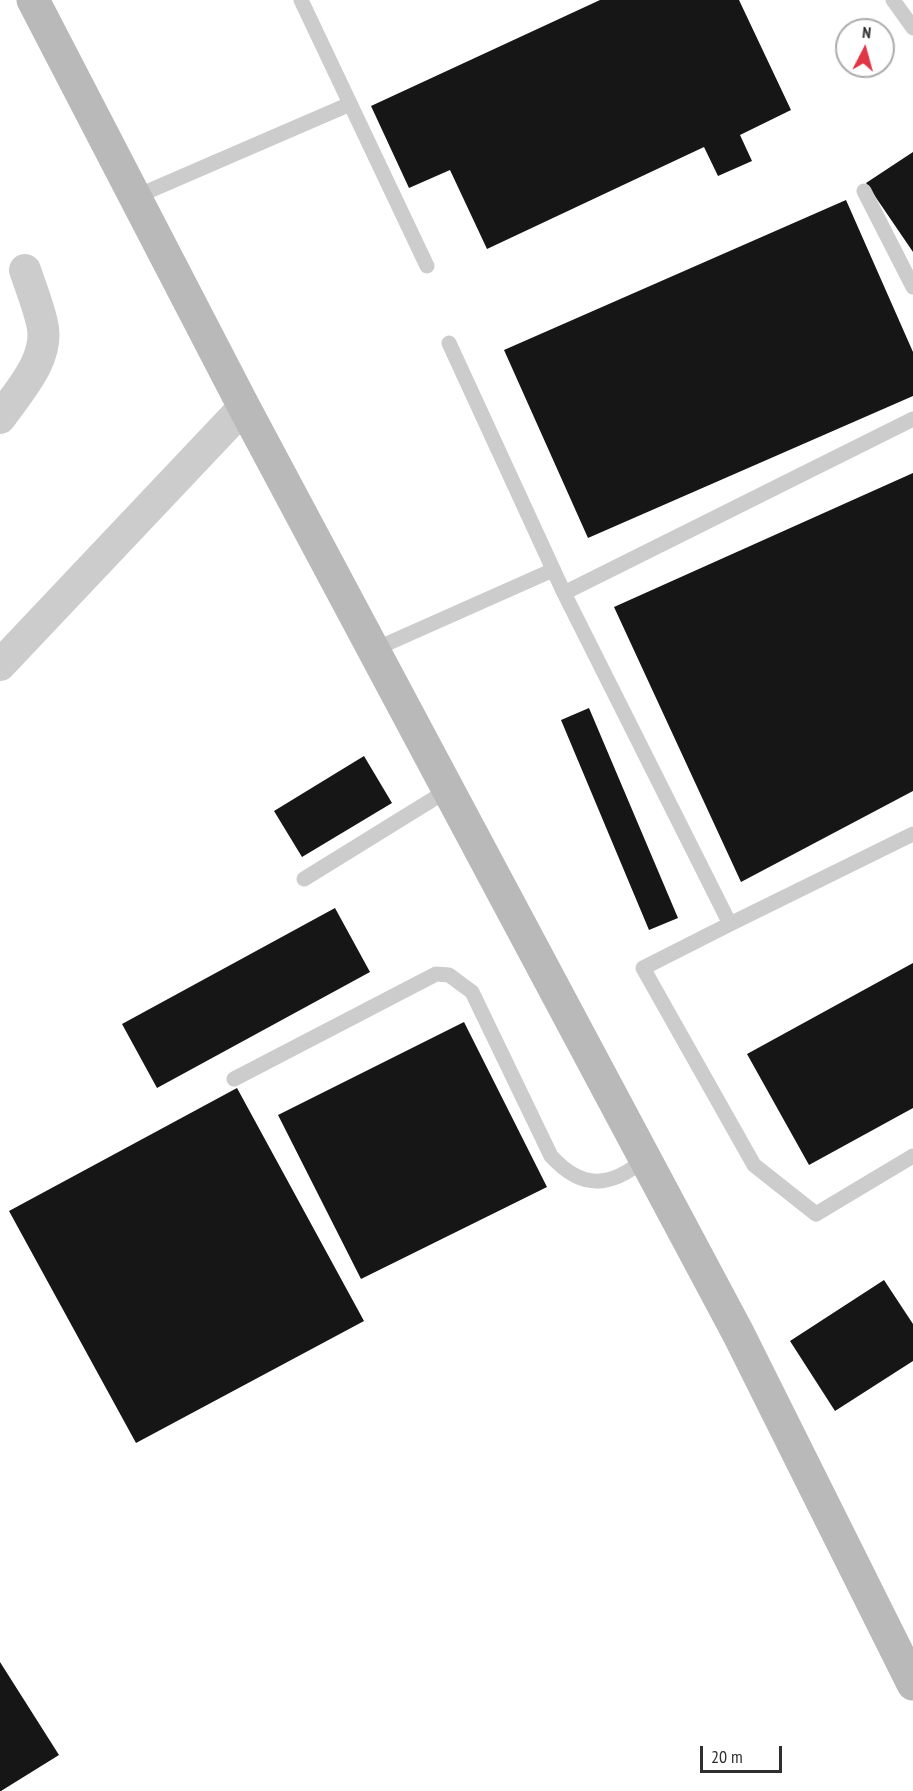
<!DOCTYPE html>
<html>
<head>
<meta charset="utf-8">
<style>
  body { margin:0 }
  #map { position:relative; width:913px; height:1791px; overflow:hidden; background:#fff; font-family:"PT Sans Narrow",sans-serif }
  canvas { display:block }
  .north { position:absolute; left:835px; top:18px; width:60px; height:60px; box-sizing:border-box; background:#fff; border:2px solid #acacac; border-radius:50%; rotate:6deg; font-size:16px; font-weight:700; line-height:24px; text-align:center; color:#2f2f2f }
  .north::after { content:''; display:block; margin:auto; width:21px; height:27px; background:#e13645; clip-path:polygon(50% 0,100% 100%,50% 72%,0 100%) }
  .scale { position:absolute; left:700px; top:1746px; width:82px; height:27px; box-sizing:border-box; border:3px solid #2f2f2f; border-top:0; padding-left:8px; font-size:18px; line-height:21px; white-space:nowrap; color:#2f2f2f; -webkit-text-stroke:4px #fff; paint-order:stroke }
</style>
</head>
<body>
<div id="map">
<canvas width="913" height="1791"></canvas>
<div class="north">N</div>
<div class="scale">20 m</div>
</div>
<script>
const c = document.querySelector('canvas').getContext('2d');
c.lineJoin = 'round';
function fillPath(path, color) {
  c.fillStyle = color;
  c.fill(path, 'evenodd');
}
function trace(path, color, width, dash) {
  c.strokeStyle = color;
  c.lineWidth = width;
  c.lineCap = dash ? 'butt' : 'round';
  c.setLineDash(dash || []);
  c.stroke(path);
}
fillPath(new Path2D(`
  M600 0H739L791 110 740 135 752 161 718 176 704 147 487 249 450 170 409 188 371 106Z
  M913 152V252L866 183Z
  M846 200 913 352V396L588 538 504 350Z
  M913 473V791L741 882 614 607Z
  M589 708 678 918 649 930 561 720Z
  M364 756 392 803 302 857 274 811Z
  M335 908 370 972 157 1088 122 1024Z
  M913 963V1108L809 1165 747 1054Z
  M464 1022 547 1187 361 1279 278 1115Z
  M237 1088 364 1321 136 1443 9 1211Z
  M884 1280 913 1324V1361L835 1411 790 1341Z
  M0 1662 59 1755 1 1791H0Z`), '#161616');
trace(new Path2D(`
  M301 0 427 266
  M893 0 913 28
  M864 191 913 287
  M135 197 350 104
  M449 343 564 593 730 924 913 834
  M564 593 913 419
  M373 650 553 570
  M304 879 448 790
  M730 924 643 968 754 1165 816 1214 913 1156
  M234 1079 436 974 449 975 472 992 551 1156C582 1190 610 1188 645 1159`), '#ccc', 15);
trace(new Path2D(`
  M0 418C18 392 51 358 42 323 38 305 31 288 25 270
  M0 665 244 407`), '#ccc', 32);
trace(new Path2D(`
  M33 0 244 407 738 1333 913 1684`), '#b9b9b9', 33);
</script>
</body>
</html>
